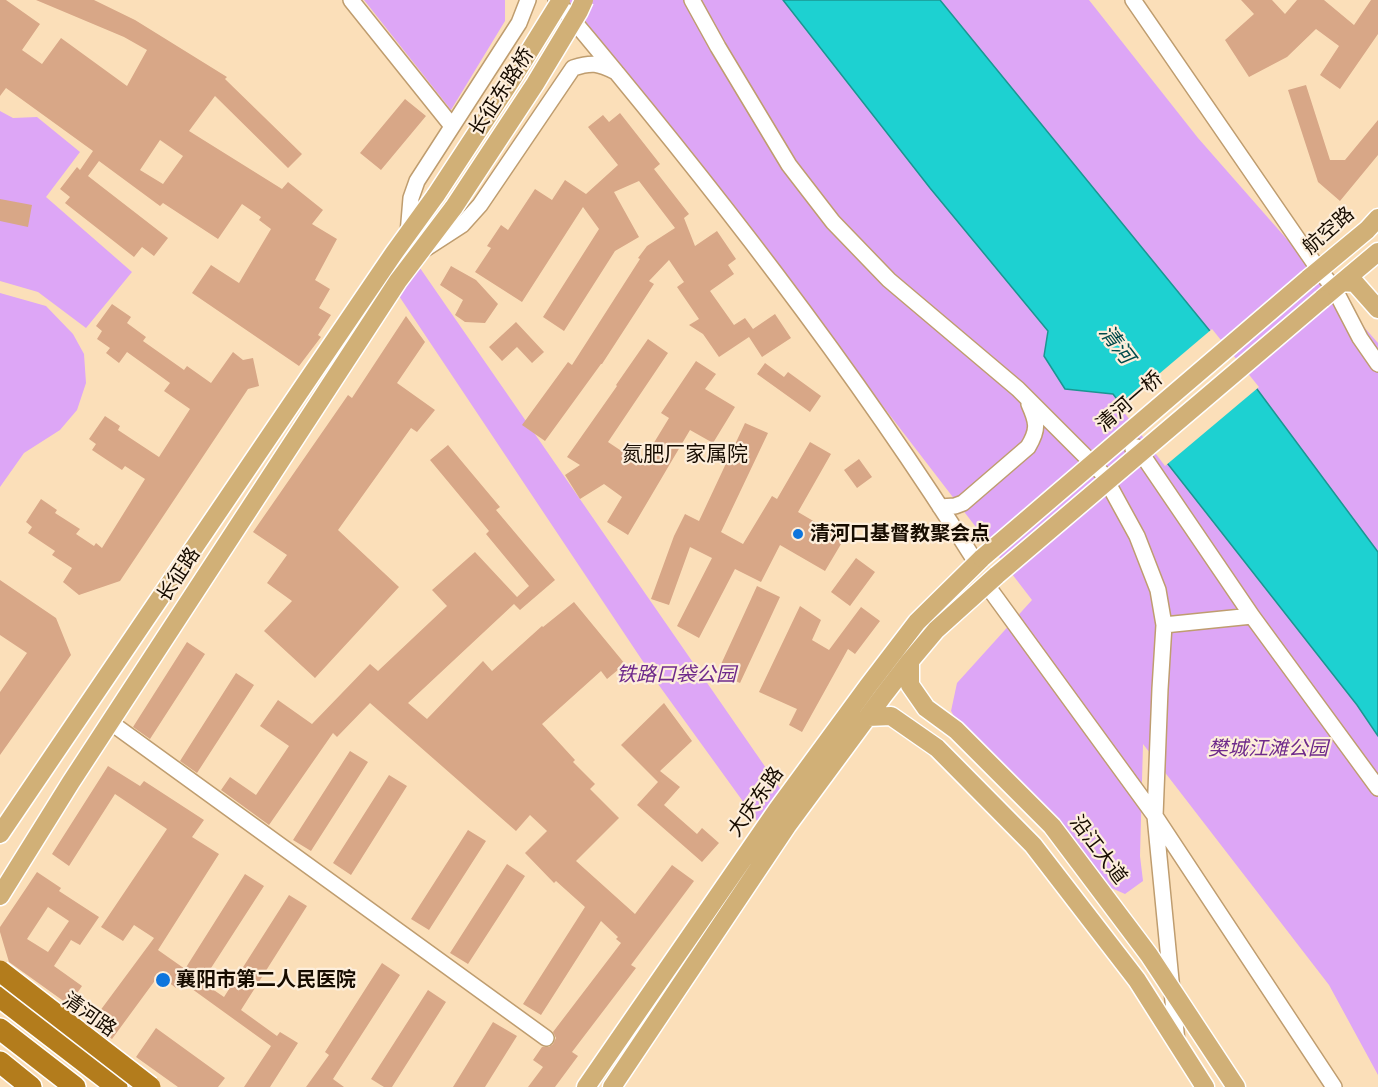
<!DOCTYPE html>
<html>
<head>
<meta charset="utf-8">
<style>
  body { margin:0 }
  canvas { display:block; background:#fbdfb9 }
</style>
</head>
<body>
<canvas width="1378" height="1087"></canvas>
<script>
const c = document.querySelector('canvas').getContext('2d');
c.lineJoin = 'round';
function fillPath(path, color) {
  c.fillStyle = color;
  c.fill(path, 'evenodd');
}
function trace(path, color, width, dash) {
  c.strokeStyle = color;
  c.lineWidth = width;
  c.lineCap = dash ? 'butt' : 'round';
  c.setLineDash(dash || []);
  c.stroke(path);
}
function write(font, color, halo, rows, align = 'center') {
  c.font = font + ' "Noto Serif","Noto Sans SC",serif';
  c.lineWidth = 4.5;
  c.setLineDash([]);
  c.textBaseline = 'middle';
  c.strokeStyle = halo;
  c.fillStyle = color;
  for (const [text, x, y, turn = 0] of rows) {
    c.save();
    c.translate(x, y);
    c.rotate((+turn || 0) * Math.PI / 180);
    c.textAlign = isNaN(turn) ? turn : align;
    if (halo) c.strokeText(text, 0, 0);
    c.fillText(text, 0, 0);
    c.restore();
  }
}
fillPath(new Path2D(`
  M364 0H505V21L451 110Z
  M568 0H783L930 188 1048 331 1044 356 1065 389 1113 394 1357 705 1378 736V1075L1329 985 1143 744 1140 856 1143 881 1125 894 1100 883 965 735 951 711 957 683 1032 600 622 67Z
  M940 0H1089L1198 138 1378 343V552L1254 385Z
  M0 111 13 118 37 117 80 152 46 197 132 272 86 328 38 292 0 281Z
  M420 268 784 794 760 825 658 684 399 296Z
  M0 293 46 306 73 334 84 354 86 383 77 410 60 430 24 453 0 487Z`), '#dda6f6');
const water = new Path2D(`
  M783 0H940L1254 385 1378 552V736L1357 705 1113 394 1065 389 1044 356 1048 331 930 188Z`);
fillPath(water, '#1dd1d1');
trace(water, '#1b9692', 1.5);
fillPath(new Path2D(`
  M1212 329 1259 387 1165 466 1120 407Z`), '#fbdfb9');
fillPath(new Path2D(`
  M0 0H6L40 24 22 50 42 64 61 38 127 86 147 50 124 37 36 0H94L135 20 227 77 225 79 302 154 288 168 215 96 189 131 282 189 288 182 323 210 312 224 337 239 315 280 330 289 319 308 331 315 318 335 321 337 299 366 192 293 211 265 239 283 271 229 259 220 261 217 242 204 218 239 163 203 160 206 99 161 88 176 168 238 154 256 142 247 134 257 65 203 70 197 60 189 77 167 80 170 93 151 6 88 0 96ZM160 140 183 156 163 184 140 170Z
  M1241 0H1272L1285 14 1297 0H1324L1354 25 1371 0H1378V34L1340 89 1320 75 1339 46 1316 29 1287 57 1249 77 1225 40 1254 14Z
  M1306 85 1330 160H1345L1378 120V155L1340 201 1318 182 1288 90Z
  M405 99 426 116 381 170 360 153Z
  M620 113 660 164 654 169 689 214 684 218 695 246 717 231 736 259 728 265 734 274 710 291 734 325 745 318 753 329 775 314 791 338 762 357 749 337 719 357 703 334 689 325 699 319 677 287 684 282 669 260 649 281 654 284 602 364H601L545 441 522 425 568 362 572 365 640 259 638 258 647 246 675 228 639 181 614 192 639 237 615 251 564 331 543 317 599 229 583 207 522 302 475 272 491 248 487 246 501 225 508 230 535 189 552 200 565 180 586 194 618 165 588 127 603 115 609 122Z
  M0 199 32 205 28 227 0 221Z
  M451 266 476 280 498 304 485 323 465 322 455 315 463 300 440 285Z
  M112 304 131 317 127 323 146 337 143 341 184 370 187 366 211 383 233 352 243 360 253 358 259 386 248 389 120 581 79 595 63 582 72 568 52 555 55 551 28 533 32 527 26 522 41 499 57 510 55 513 80 529 76 534 94 546 96 543 102 548 145 479 125 466 122 470 92 450 96 444 89 439 105 416 120 426 118 430 159 457 190 409 164 391 170 383 127 352 119 363 106 353 110 348 97 339 102 331 96 326Z
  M406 316 425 342 397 383 435 410 417 432 411 428 338 530 399 587 315 678 264 631 292 601 267 583 287 555 253 532 348 395 352 398Z
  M516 322 544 352 532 363 517 347 502 361 489 347Z
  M648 339 668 353 608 442 641 464 669 418 661 413 696 361 716 374 705 389 735 407 713 443 690 430 628 535 607 522 622 497 604 484 580 499 565 475 580 465 567 457 617 386 616 385Z
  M765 363 784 377 788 372 821 396 810 412 757 374Z
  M745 423 768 433 721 532 743 544 772 496 777 499 810 442 831 454 798 512 844 539 825 571 780 545 761 582 735 569 699 638 677 626 712 558 690 547 669 605 651 599 674 536 685 514 699 521Z
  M448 445 500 507 496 510 555 580 520 610 514 604 408 703 427 719 483 661 492 671 542 626 543 627 574 602 625 664 607 679 601 671 542 724 575 760 573 762 595 784 590 789 619 818 576 861 635 914 672 865 694 881 631 965 636 968 572 1052 578 1056 555 1087H528L543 1067 533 1060 542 1047H549L553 1044 556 1038 553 1032 621 943 616 939 618 937 601 921 541 1015 523 1004 585 907 556 881 554 883 525 853 547 831 530 815 516 831 370 703 337 737 333 733 269 825 221 790 230 777 256 795 289 746 260 726 278 700 312 724 370 664 378 671 447 606 432 590 475 552 517 597 529 586 486 534 489 531 430 460Z
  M859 459 872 477 857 488 844 470Z
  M856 558 875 572 850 606 831 592Z
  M0 580 56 618 71 655 0 755V692L27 653 0 635Z
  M757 586 780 597 740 683 717 673Z
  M800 606 821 620 812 640 829 650 861 607 880 621 855 654 848 649 802 732 789 725 797 709 759 692Z
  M187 642 205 654 150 739 133 727Z
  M236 673 254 685 197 773 180 761Z
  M664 703 692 741 660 771 680 787 664 805 697 834 702 828 719 843 702 862 637 805 658 782 621 745Z
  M350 751 368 762 311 851 293 840Z
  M108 766 140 786 144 781 204 820 192 837 219 854 158 950 185 969 245 874 264 886 202 982 224 997 289 895 307 906 241 1010 277 1036 280 1032 298 1043 270 1087H244L271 1046 181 981 176 988 159 975 112 1039 91 1023 154 938 134 925 123 941 101 927 167 829 115 794 69 866 52 854Z
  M389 775 407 786 351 875 333 863Z
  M468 830 486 841 429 930 411 919Z
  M507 864 525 876 468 964 450 953Z
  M37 872 61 888 59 891 99 917 80 945 71 940 54 966 82 986 69 1005 9 962 0 932V927ZM48 907 69 921 48 952 27 939Z
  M382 963 400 975 333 1079 344 1087H306L329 1055 325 1052Z
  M428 990 446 1002 392 1087H384L371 1079Z
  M493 1022 517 1036 485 1087H453Z
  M156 1028 225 1078 218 1087H178L136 1057Z`), '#d8a787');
const minor = new Path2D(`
  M351 0 452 126
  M556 0C707 179 852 365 977 564
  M692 0 718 47 789 165 833 222 889 280 1018 389 1103 474 1137 536 1158 590 1164 625 1160 689 1155 816 1177 1042
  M1133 0 1319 270 1334 288 1360 338 1378 364
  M408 234 411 198 417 181 519 23 528 0
  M425 249 462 225 480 205 573 68C592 62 598 63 616 72
  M1133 449 1137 447 1252 616
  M940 507 955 506 963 503 1028 447C1039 429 1037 422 1029 404
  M986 584 1155 816 1334 1087
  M1164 625 1252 616 1378 788
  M110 722 546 1038`);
const major = new Path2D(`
  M1308 279 1367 230 1378 218
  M1342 282 1355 283 1378 309
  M1322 299 1378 252
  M910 661V685L926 708 956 730 1052 826 1149 955 1236 1087
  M868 717 891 716 937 748 1033 845 1137 980 1205 1087
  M0 834 307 381 394 253 436 195
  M0 896 71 782 398 281 454 207
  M586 1087 777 810 868 686 917 622 982 558
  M612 1087 787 826 883 696 910 661 936 630 997 575`);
const highway = new Path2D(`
  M0 997 117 1087
  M0 1029 75 1087
  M0 1062 31 1087`);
trace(minor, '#bf9d6f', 18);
trace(major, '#fff', 21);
trace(highway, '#fff', 24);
trace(minor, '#fff', 15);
trace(major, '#d1b077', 18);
trace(highway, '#b37c1c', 21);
const majorBridge = new Path2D(`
  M436 195 514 76 561 0
  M454 207 535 84 579 11 584 0
  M982 558 1308 279
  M997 575 1322 299`);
const highwayBridge = new Path2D(`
  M0 971 150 1087`);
trace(majorBridge, '#fff', 21, []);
trace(highwayBridge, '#fff', 24, []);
trace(majorBridge, '#d1b077', 18);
trace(highwayBridge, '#b37c1c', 21);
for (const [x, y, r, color] of [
  [798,534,6,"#0e75dd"],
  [163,980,8,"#0e75dd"]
]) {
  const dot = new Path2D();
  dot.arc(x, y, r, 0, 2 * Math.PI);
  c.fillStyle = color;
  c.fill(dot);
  trace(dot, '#fdeedb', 2);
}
write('20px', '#170c00', '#fdeedb', [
  ["长征东路桥",502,92,-57],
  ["航空路",1329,231,-41],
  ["清河一桥",1130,402,-41],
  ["长征路",179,575,-57],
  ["大庆东路",756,802,-55],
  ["沿江大道",1098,850,53],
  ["清河路",89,1015,35]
]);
write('bold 20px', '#170c00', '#fdeedb', [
  ["清河口基督教聚会点",810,534],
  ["襄阳市第二人民医院",176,980]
], 'left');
write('italic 20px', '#6f2a8b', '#fdeedb', [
  ["铁路口袋公园",676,675],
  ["樊城江滩公园",1268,749]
]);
write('italic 21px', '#004a4a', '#fdeedb', [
  ["清河",1116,345,53]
]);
write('21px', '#170c00', '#fdeedb', [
  ["氮肥厂家属院",685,455]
]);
</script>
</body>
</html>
